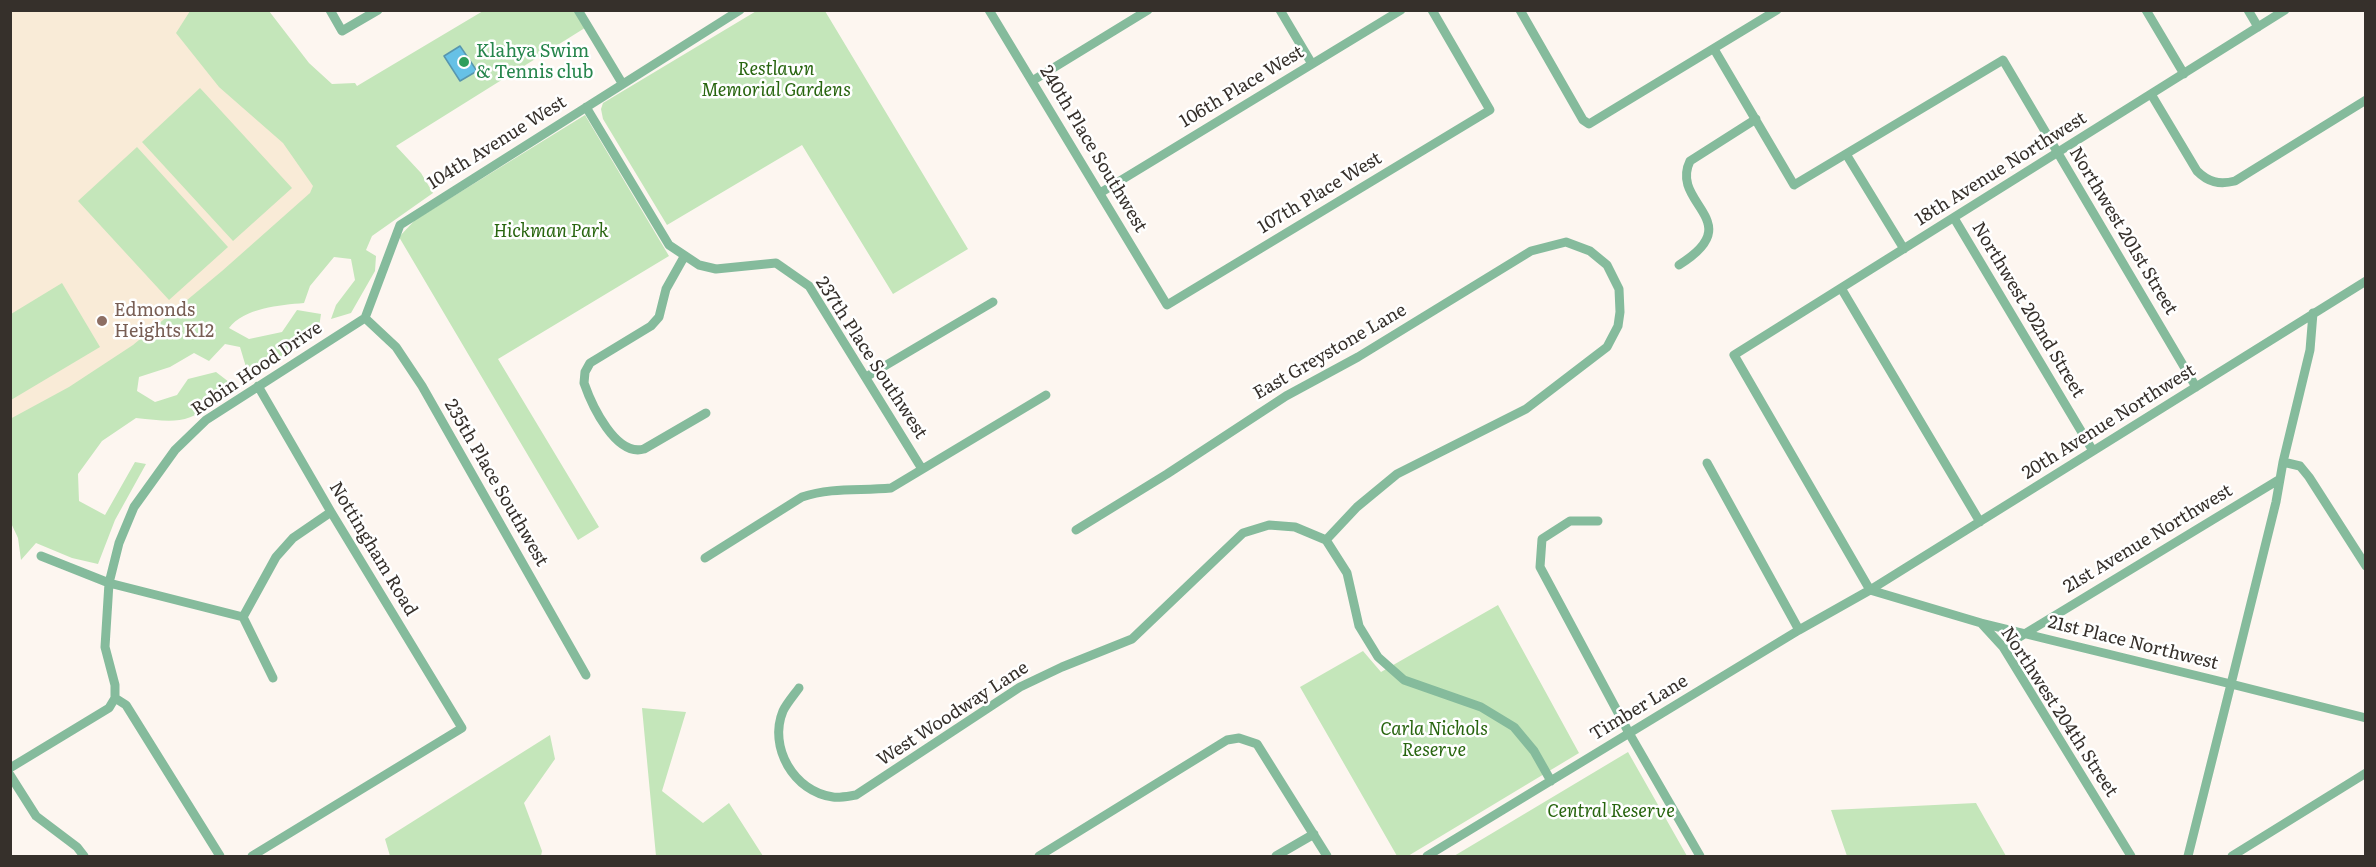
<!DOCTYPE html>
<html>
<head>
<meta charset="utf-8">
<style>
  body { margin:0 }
  #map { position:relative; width:2376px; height:867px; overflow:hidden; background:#fdf6f0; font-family:Literata,serif }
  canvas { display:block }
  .frame { position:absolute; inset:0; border:12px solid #36302b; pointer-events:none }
</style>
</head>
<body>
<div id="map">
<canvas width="2376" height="867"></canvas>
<div class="frame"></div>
</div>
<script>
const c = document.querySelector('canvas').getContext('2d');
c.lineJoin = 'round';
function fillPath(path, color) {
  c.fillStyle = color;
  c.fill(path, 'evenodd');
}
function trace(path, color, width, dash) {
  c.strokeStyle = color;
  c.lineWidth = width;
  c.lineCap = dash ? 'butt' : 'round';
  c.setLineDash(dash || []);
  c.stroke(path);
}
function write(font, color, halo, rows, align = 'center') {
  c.font = font + ' Literata,serif';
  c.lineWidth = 5;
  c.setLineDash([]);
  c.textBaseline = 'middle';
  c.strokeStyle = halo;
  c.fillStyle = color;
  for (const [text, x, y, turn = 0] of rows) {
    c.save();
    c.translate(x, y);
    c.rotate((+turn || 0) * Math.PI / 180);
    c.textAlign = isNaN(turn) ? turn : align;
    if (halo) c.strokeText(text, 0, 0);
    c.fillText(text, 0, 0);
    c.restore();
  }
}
fillPath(new Path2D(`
  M11 11H258L377 215 11 427Z`), '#f9ebd7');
fillPath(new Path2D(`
  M758 10 825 11 968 249 893 294 802 145 667 225 603 119 601 109 603 103Z
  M190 11H269L309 63 332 84 355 83 357 86 483 11H578L588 26 396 146 421 173 433 193 372 236 366 250 376 256 375 271 351 313 331 319 336 305 355 280 351 259 334 257 310 286 304 303C280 305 244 308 229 328L249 339 282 332 297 310 321 314 318 334 265 367H246L240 347 225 344 209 361 194 353 170 367 139 377 137 391 155 402 177 395 188 379 216 372 229 382C226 393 220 397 212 404 186 426 168 421 136 418L102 441 78 474 79 501 105 515 135 462 146 464 115 520 98 564 72 558 36 543 21 560 18 538 11 523 10 419 69 387 133 345 222 271 310 193 313 186 283 143 219 87 176 33Z
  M200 88 292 188 233 241 142 142Z
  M585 115 669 256 498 359 599 527 578 540 399 237 415 220Z
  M137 147 228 247 169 300 78 201Z
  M62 283 100 347 11 400V314Z
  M1498 605 1579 753 1408 856H1397L1300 687 1363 651 1381 672Z
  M642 708 686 712 662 791 703 823 729 803 763 856H656Z
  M550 735 555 759 524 803 542 851 541 856H390L385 839Z
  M1628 752 1687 856H1454Z
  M1976 803 2006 856H1847L1831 810Z`), '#c4e6ba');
const water = new Path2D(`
  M460 46 477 71 460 81 444 56Z`);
fillPath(water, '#66c1e6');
trace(water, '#5896ae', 1.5);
trace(new Path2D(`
  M330 10 342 31 378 10
  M578 10 622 83
  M989 10 1167 305 1490 110 1432 10
  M1280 10 1312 64
  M1520 10 1583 120 1589 124 1777 10
  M2146 10 2184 74
  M2248 10 2258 27
  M1714 49 1794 185 2003 60 2196 387
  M1032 81 1148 10
  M2151 94 2197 171C2208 182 2219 185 2235 181L2366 100
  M586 107 669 245 699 265 716 269 776 263 809 286 922 469
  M1846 154 1904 249
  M1100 193 1401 10
  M1954 218 2093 451
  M684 257 666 289 659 317 651 326 590 363 585 372 584 383C592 406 616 457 644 449L706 413
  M1679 265C1750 221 1669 204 1690 161L1756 119
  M1841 288 1980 522
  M2313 313 2310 350 2283 462 2300 466 2309 477 2366 566
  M365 318 396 347 422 386 586 675
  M866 377 993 302
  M1707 463 1799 630
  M1598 521H1570L1542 539 1540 567 1629 733 1700 856
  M1076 530 1167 474 1286 396 1358 357 1531 251 1566 242 1590 251 1607 265 1619 289 1620 312 1618 326 1607 347 1526 409 1397 474 1357 507 1326 540
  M1326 540 1347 573 1359 626 1378 657 1404 680 1481 707 1514 727 1534 751 1551 781
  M41 556 109 583 243 617
  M705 558 802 497C832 487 860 491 891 488L1046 395
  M1870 590 1734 355 2285 10
  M1870 590 1981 623 2003 647 2131 856
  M1981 623 2231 684 2276 502 2283 462
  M2003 647 2280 479
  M273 678 243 617 276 557 293 538 331 512
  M799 688C794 695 787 703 783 711 768 747 794 792 833 797 840 798 849 796 856 795L1020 687 1062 667 1132 639 1243 533 1269 525 1295 527 1326 540
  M115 698V685L105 647 109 583 119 543 134 507 175 450 206 420 365 318 400 225 740 10
  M115 698 126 705 220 856
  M10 768 109 708 115 698
  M10 775 36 816 77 847 84 856
  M252 856 462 728 331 512 258 386
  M1039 856 1227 740 1239 738 1257 744 1327 856
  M1276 856 1314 834
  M1427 856 1799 630 1870 590 2366 281
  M2188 856 2231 684 2366 718
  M2232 856 2366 773`), '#85bb9c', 9);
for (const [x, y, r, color] of [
  [464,62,6,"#2e9e5b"],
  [102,321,6,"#8d6e63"]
]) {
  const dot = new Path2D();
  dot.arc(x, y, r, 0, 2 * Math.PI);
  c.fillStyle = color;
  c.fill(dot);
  trace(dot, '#fff', 2);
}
write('18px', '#27864d', '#fff', [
  ["Klahya Swim",476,52],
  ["& Tennis club",476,73]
], 'left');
write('italic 18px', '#28650f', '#fff', [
  ["Restlawn",776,70],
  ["Memorial Gardens",776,91],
  ["Hickman Park",551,232],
  ["Carla Nichols",1434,730],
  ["Reserve",1434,751],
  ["Central Reserve",1611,812]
]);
write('18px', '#36302b', '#fff', [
  ["106th Place West",1242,87,-31],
  ["104th Avenue West",497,143,-32],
  ["240th Place Southwest",1093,149,59],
  ["18th Avenue Northwest",2001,169,-32],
  ["107th Place West",1320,193,-31],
  ["Northwest 201st Street",2123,231,59],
  ["Northwest 202nd Street",2028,310,59],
  ["East Greystone Lane",1330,352,-30],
  ["237th Place Southwest",871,358,57],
  ["Robin Hood Drive",257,369,-34],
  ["20th Avenue Northwest",2109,422,-32],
  ["235th Place Southwest",496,483,60],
  ["21st Avenue Northwest",2148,539,-31],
  ["Nottingham Road",373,549,59],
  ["21st Place Northwest",2133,643,14],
  ["Timber Lane",1639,708,-31],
  ["Northwest 204th Street",2059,712,57],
  ["West Woodway Lane",953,714,-33]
]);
write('18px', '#785e54', '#fff', [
  ["Edmonds",114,311],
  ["Heights K12",114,332]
], 'left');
</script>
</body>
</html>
